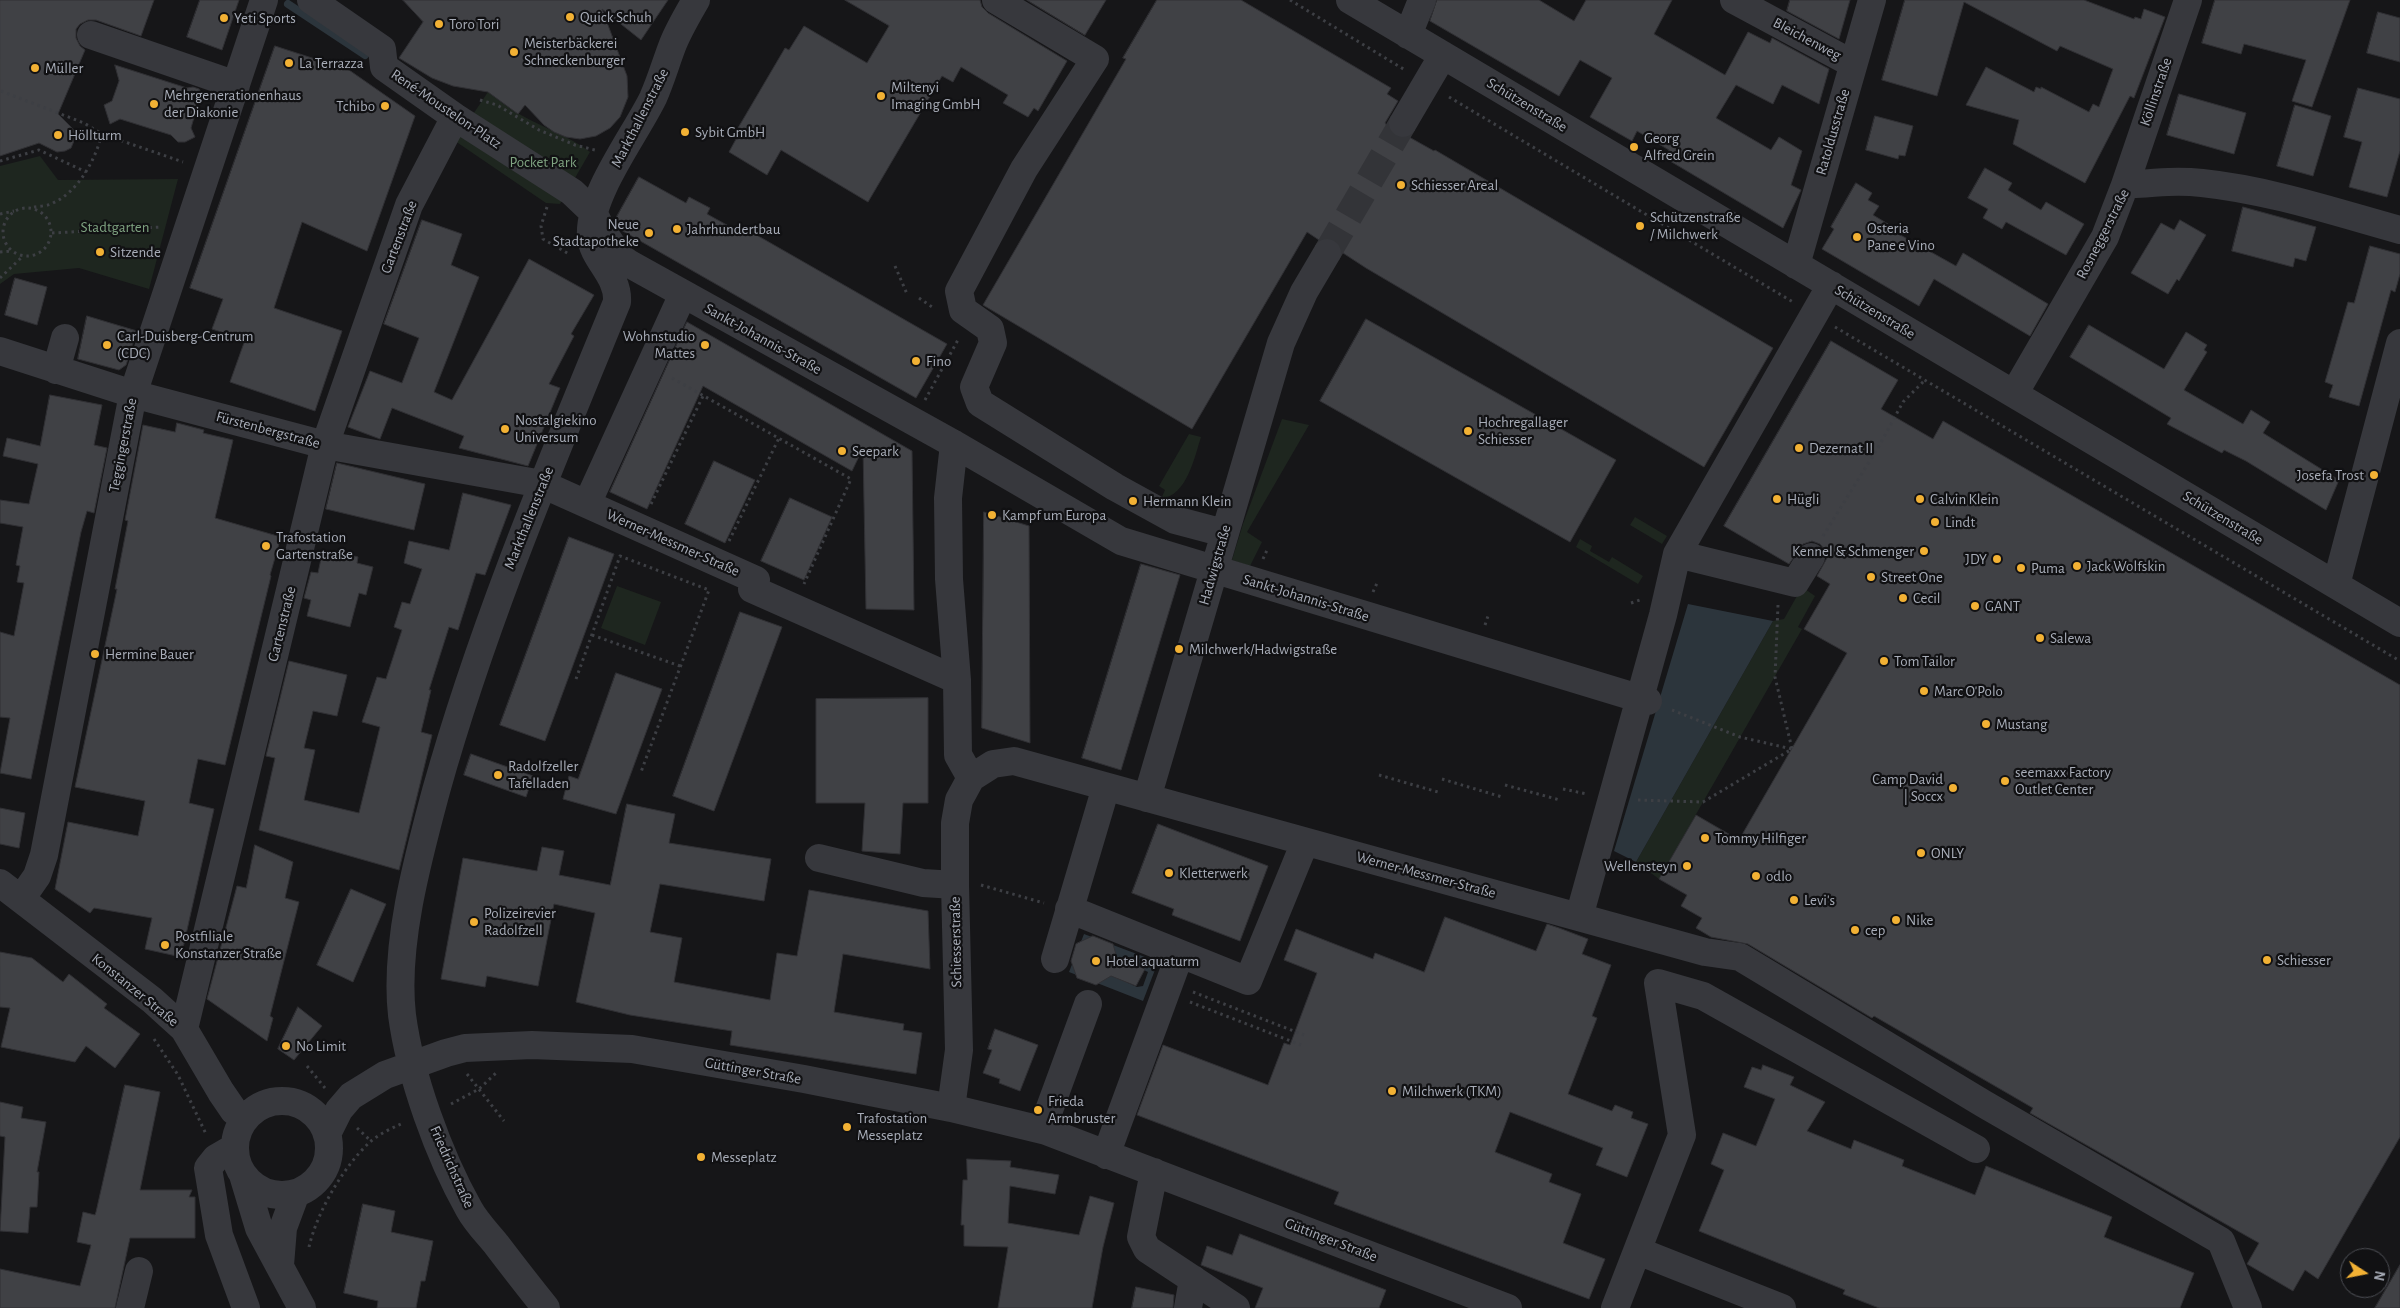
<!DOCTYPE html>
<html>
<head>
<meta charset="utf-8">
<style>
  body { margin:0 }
  #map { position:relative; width:2400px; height:1308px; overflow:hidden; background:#161618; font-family:"Alegreya Sans",sans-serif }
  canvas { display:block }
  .north { position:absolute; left:2340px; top:1248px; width:50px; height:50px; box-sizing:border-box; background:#111113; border:1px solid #4d4f55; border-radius:50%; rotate:101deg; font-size:14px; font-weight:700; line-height:20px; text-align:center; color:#a8adb8 }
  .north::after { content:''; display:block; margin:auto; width:18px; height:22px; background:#f2b134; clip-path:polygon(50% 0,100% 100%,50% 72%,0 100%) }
</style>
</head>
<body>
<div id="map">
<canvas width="2400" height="1308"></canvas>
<div class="north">N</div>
</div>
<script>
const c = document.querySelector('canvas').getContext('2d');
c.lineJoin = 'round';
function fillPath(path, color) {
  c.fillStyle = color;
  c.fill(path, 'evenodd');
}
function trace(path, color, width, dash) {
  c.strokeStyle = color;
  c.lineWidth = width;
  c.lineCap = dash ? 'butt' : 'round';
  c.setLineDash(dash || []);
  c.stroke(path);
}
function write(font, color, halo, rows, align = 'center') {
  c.font = font + ' "Alegreya Sans",sans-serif';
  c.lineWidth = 4.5;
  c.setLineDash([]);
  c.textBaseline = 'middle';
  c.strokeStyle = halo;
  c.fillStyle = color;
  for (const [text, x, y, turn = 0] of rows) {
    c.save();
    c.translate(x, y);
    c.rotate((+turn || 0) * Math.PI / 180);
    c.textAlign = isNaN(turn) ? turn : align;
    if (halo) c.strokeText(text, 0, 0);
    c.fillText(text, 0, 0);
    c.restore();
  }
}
fillPath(new Path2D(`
  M488 92C499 100 509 109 521 115 544 128 569 136 590 152L560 204 546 203 455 141Z
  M40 156 58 180 178 179 149 289 79 268 14 274 0 284V166Z
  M1282 419 1309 425 1247 532 1262 542 1250 566 1232 560 1243 524Z
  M1189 434 1201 437C1194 459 1187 495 1161 499L1165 490 1159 486Z
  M1635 517 1667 536 1662 544 1630 525Z
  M1580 539 1592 546 1590 551 1609 562 1612 557 1643 576 1638 584 1576 547Z
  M617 586 661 602 645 645 601 628Z
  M1802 587 1815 596 1798 627 1802 629 1659 879 1636 862 1773 621 1784 619Z`), '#1e261f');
fillPath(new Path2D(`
  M1688 604 1773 621 1636 862 1614 851Z
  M1084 934 1158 962 1143 1001 1069 972ZM1128 962 1148 972 1143 986 1137 987 1106 973Z`), '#2c353c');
trace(new Path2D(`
  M288 4 365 55`), '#2c353c', 8);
const building = new Path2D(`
  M0 0H154L141 36 96 20H88L80 24 76 29V38L80 46 85 50 58 114 74 130 76 136 71 148 65 151 57 152 39 143 0 156Z
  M200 0H239L222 50 187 37Z
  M403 0H668L641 40 602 9 627 76 628 97 620 117 610 128 596 136 580 139 566 137 554 132 544 125 525 105 518 114 488 92 453 86 432 78 399 58 423 22Z
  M845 0H980L982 7 988 13 1067 61 1038 111 1034 108 1028 117 1003 103 1008 95 961 67 953 82 942 76 868 202 781 150 767 175 729 152 741 130 738 128 785 48 789 50 804 26 867 63 889 26Z
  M1027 0H1106L1085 35Z
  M1157 0H1241L1391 88 1387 94 1398 101 1385 123 1395 136 1402 139 1409 137 1434 151 1435 150 1773 348 1704 467 1366 268 1343 253 1341 246 1335 240 1328 237 1319 240 1307 232 1192 429 983 305 1126 59 1123 58Z
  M1437 0H1539L1574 21 1586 0H1672L1654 34 1725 75 1748 32 1770 43 1772 38 1829 69 1819 104 1782 85 1773 104 1736 85 1716 118 1771 150 1779 137 1802 151 1791 185 1801 190 1783 228 1665 158 1669 150 1637 131 1632 141 1590 117 1612 78 1580 60 1559 96 1430 21Z
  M1790 0H1850L1839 39 1787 11Z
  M1905 0H2084L2134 19 2135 17 2141 19 2144 9 2165 17 2134 98 2130 96 2085 183 2013 144 2019 120 1966 105 1986 67 2034 92 2036 87 2041 89V87L2089 112 2093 104 2099 107 2113 69 2060 46 2057 51 1964 2 1937 96 1882 80Z
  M2215 0H2350L2312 107 2292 101 2306 60 2244 44 2241 54 2202 43Z
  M2378 12 2400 18V62L2367 53Z
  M275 46 349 70 415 116 367 251 302 222 274 308 342 331 315 411 230 382 245 340 212 329 223 299 190 288Z
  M115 65 187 88 193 87 199 89 204 98 197 107 191 128 195 137 185 142H178L171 135 120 119 110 124 104 105 112 101 119 81Z
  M2358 88 2400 99V151L2387 197 2349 187 2362 142 2344 137Z
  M2179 94 2246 113 2234 154 2167 135Z
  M2295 105 2331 116 2313 176 2277 166Z
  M1875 116 1913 126 1905 156 1899 155 1898 159 1866 150Z
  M1985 168 2012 183 2008 190 2041 210 2046 202 2084 224 2066 255 2006 222 2002 229 1983 218 1988 209 1968 198Z
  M639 177 686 203 689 197 710 208 707 214 743 234 746 229 947 344 916 398 621 230 615 220Z
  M1856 183 1872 193 1868 200 1879 206 1873 215 1888 224 1886 227 1956 266 1963 253 2048 304 2030 336 1934 279 1919 306 1822 249 1834 229 1831 227Z
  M2243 207 2316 227 2306 261 2295 258 2293 267 2232 251Z
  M422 220 462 234 451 265 479 277 434 392 452 400 529 259 594 295 571 334 574 336 549 384 560 388 528 466 459 448 464 436 392 408 380 439 348 427 370 371 402 383 419 338 384 324Z
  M2180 220 2206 235 2179 281 2177 279 2168 294 2131 273 2161 223 2174 230Z
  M2370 246 2400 254V274L2395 292 2391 290 2359 406 2329 397 2333 385 2325 382 2348 302 2354 303Z
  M15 278 47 287 37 325 5 315Z
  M87 316 137 331 126 365 119 370 78 359Z
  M1366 319 1616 460 1570 542 1320 401Z
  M687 322 912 451 914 610 866 609 863 448 852 471 703 386 647 509 610 492Z
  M2089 325 2164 369 2186 332 2207 345 2204 350 2207 352 2184 390 2243 424 2251 410 2270 422 2263 433 2339 480 2326 510 2246 461 2224 450 2222 453 2167 424 2171 418 2070 357Z
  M1831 341 1898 380 1881 409 1933 439 1943 421 2400 685V1137L2318 1279 2305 1270 2293 1291 2247 1264 2259 1243 2030 1113 2033 1108 1874 1016 1872 1018 1748 944 1711 937 1696 928 1702 918 1681 906 1687 895 1659 879 1696 815 1739 840 1847 653 1804 629 1830 584 1817 576 1827 558 1825 550 1820 544 1812 541 1803 544 1789 564 1724 526Z
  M50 395 102 405 94 445 107 448 94 513 87 511 81 532 31 779 0 773 10 718 0 717V632L14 636 24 583 17 582 20 566 16 565 23 527 0 523V500L29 504 38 464 3 456 7 438 40 446Z
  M177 423 204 430 203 433 233 440 215 518 281 537 270 575 271 576 225 765 198 759 189 803 214 809 181 957 145 949 152 918 94 908 90 913 55 889 68 822 138 836 145 801 75 787 117 589H115L128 521 125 520 143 425 175 432Z
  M714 461 755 480 725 543 685 524Z
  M337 463 425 484 414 530 326 509Z
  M463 493 511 505 485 575 476 573 458 630 449 627 429 690H431L421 732 432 735 399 870 259 830 275 758 266 756 289 661 347 675 337 716 313 711 304 748 315 750 304 800 359 813 380 727 362 722 377 677 386 679 402 630 394 627 402 602 410 604 422 569 404 563 409 541 449 550Z
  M790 498 832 517 804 580 761 561Z
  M984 512 1029 526 1030 743 982 728Z
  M569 537 614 554 545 741 500 725Z
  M338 552 358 557 357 563 373 567 366 595 359 593 350 627 307 616 311 600 304 598 311 572 318 573 322 554 336 558Z
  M1141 564 1180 575 1121 770 1082 758Z
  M740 612 782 627 714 811 673 796Z
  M616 673 662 689 616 814 563 799 569 776 578 779Z
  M928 698V803H903L900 854 862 851 865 803H816V699Z
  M471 754 533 776 526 797 464 775Z
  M627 804 675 814 669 843 771 859 764 901 660 884 650 932 682 938 674 982 770 1000 777 953 797 956 809 890 928 911 930 969 843 954 834 1012 904 1024 903 1030 922 1033 916 1074 730 1045 732 1031 630 1015 576 1002 595 913 554 904 538 986 487 976 485 987 441 979 463 858 537 871 542 847 564 851 559 875 610 885Z
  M0 808 25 813 19 848 0 844Z
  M1158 824 1268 866 1240 941 1172 915 1174 909 1132 893Z
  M255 845 293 862 285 898 299 902 270 1016 273 1018 267 1041 207 999 237 886 246 888Z
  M351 889 386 904 353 982 317 965Z
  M1445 917 1536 951 1547 924 1559 928 1588 939 1582 954 1611 965 1592 1016 1597 1018 1568 1094 1612 1111 1615 1105 1633 1112 1631 1118 1648 1124 1627 1177 1596 1165 1603 1148 1510 1112 1495 1152 1552 1174 1549 1182 1581 1194 1563 1243 1605 1259 1589 1299 1334 1204 1339 1192 1137 1115 1163 1045 1268 1085 1284 1043 1290 1045 1317 973 1284 960 1296 929 1373 959 1375 953 1424 972Z
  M1093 936 1113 944 1117 958 1145 969 1136 986 1111 976 1096 985 1077 978 1071 961 1076 944Z
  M0 952 32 958 63 982 69 974 107 1004 104 1008 140 1034 115 1068 86 1046 75 1062 1 1047 10 1008 0 1007Z
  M298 1007 322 1026 294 1060 278 1049Z
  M995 1029 1038 1045 1020 1091 999 1083 1000 1079 983 1073 992 1050 988 1049Z
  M1763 1065 1794 1077 1790 1085 1825 1102 1807 1131 1851 1149 1854 1140 1904 1160 1902 1166 1975 1195 1986 1166 2112 1217 2104 1237 2194 1273 2180 1308H1879L1843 1294 1845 1290 1699 1231 1724 1170 1711 1164 1723 1133 1756 1146 1775 1099 1744 1087 1752 1067 1761 1070Z
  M125 1085 160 1092 140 1190H192L189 1197H195V1238H130L115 1308H0V1269L80 1286 91 1245 77 1242 83 1212 95 1215 96 1212Z
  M0 1102 23 1107 21 1118 46 1122 37 1172H39L37 1207H30L28 1233 0 1231 5 1137 0 1136Z
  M967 1159 1011 1161 1010 1167 1059 1175 1055 1194 1010 1186 1008 1223 1079 1235 1090 1196 1114 1203 1103 1247 1092 1308H998L1008 1247 964 1246V1225H961L963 1180H967Z
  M363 1204 395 1211 391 1232 433 1241 425 1281H421L416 1308H377L378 1301 344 1293Z
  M1240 1234 1386 1290 1379 1308H1255L1263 1288 1201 1265 1207 1246 1232 1255Z
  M2400 1265V1308H2375Z
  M1136 1287 1174 1295 1173 1308H1132Z`);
fillPath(building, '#404145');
trace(building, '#303034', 1);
trace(new Path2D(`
  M1327 253 1403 123`), '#333438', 28, [28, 14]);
trace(new Path2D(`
  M1290 0 1405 70
  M1 91 84 123 102 134 183 162
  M1449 97 1793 302
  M480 100 497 105 539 130 575 145 595 150
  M0 161 39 150 86 172
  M34 207C40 206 48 206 53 203 79 191 95 160 102 134
  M547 207 541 226 543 239 569 254
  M3 232a24 24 0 1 1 48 0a24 24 0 1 1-48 0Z
  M0 214 14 211
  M52 233 161 227
  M0 252 11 251
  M895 266 907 294
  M0 278 23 256
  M919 298 935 309
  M1835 327 2400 661
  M672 378 851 479 804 584
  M925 400 959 338
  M651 504 704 394
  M1823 536 1879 446 1903 402 1925 380
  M729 541 779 438
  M1263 559 1267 550
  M1373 592 1377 583
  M1631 603 1640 600
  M1778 605 1775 677 1792 749
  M1485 625 1488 616
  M592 635 680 666
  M576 679 620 556 709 590 641 772
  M1672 710 1740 737 1792 749
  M1379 775 1438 792
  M1442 779 1502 797
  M1505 785 1560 800
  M1563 789 1587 794
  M1638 800 1703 802 1792 749
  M981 885 1044 903
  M1193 992 1304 1035
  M1190 1002 1301 1045
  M154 1039 178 1075 206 1134
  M307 1066 325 1088
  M467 1074 504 1121
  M451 1104 479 1089 496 1073
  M357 1128 371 1141
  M309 1247C317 1212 343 1167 370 1142 379 1134 392 1128 403 1123`), '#3d3f44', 3, [2.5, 4]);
trace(new Path2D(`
  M311 0 382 49 384 67 455 117 572 192 593 212 603 232 621 258 628 263 954 444 1121 541 1648 701
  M996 0 1095 59 1024 169 959 291 963 310 990 329 993 343 974 387 980 403 1115 487 1175 520 1224 533
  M1350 0 2400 623
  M1734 0 1853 64
  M91 35 236 85
  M1408 35 1422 0
  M1403 123 1443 55
  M2125 185 2188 0
  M1796 265 1872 0
  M0 351 133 394 325 445 542 484 756 580 752 589 957 680
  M56 370 65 338
  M2014 394 2105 237 2125 185C2150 183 2176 180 2202 183 2269 190 2335 212 2400 230
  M954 444 948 498 949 579 957 680 958 755 971 778
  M587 504 683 294
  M1677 554 1795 583 1811 557
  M2336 585 2400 343
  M1147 798 1281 343 1304 292 1327 253
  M819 858 923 883 955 885
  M0 883 152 1000 184 1029 221 1092 234 1111 245 1119
  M21 899 37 876 44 855 133 394 264 0
  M1069 909 1248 981 1305 842
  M1579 917 1663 615 1677 554 1831 285
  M1055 959 1106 787
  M184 1029 325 445 409 205 455 117
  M235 1148a47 47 0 1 1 94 0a47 47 0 1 1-94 0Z
  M951 1108 959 1050 955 885V823L959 800 971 778 993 764 1014 761 1705 952 1740 957 1984 1104 2221 1241 2248 1308
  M1046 1131 1048 1113 1088 1004
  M327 1134 339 1110 351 1096 385 1075 446 1053 465 1048 532 1045 632 1049 804 1079 951 1108 1046 1131 1508 1308
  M235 1147 216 1158 208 1168 219 1235 246 1308
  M1106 1155 1180 954
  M1154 1172 1141 1237 1147 1249 1236 1308
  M243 1175 259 1228 302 1308
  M1638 1251 1782 1308
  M280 1265 283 1228 296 1193
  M130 1308 139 1271
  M546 1308C529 1287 512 1265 496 1244 487 1233 476 1222 469 1209 439 1156 410 1076 402 1015 394 945 418 858 436 791 483 623 551 463 617 302 619 275 592 259 591 236 588 196 635 135 653 98 661 80 666 62 673 44 679 29 688 14 696 0
  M1188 1308 1193 1279
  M1615 1308 1682 1135 1658 983 1703 996 1976 1149`), '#37383d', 28);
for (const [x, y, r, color] of [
  [570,17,5,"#f2b134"],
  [224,18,5,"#f2b134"],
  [439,24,5,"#f2b134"],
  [514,52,5,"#f2b134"],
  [289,63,5,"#f2b134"],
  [35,68,5,"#f2b134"],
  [881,96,5,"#f2b134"],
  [154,104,5,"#f2b134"],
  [385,106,5,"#f2b134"],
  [685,132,5,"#f2b134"],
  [58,135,5,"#f2b134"],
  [1634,147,5,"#f2b134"],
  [1401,185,5,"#f2b134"],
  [1640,226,5,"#f2b134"],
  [677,229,5,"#f2b134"],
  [649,233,5,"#f2b134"],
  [1857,237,5,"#f2b134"],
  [100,252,5,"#f2b134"],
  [107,345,5,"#f2b134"],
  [705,345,5,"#f2b134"],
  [916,361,5,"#f2b134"],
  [505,429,5,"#f2b134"],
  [1468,431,5,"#f2b134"],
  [1799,448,5,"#f2b134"],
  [842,451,5,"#f2b134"],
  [2374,475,5,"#f2b134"],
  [1777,499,5,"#f2b134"],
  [1920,499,5,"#f2b134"],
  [1133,501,5,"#f2b134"],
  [992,515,5,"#f2b134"],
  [1935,522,5,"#f2b134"],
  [266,546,5,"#f2b134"],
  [1924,551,5,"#f2b134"],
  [1997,559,5,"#f2b134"],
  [2077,566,5,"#f2b134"],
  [2021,568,5,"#f2b134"],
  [1871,577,5,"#f2b134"],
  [1903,598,5,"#f2b134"],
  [1975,606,5,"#f2b134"],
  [2040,638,5,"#f2b134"],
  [1179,649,5,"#f2b134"],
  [95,654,5,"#f2b134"],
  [1884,661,5,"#f2b134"],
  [1924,691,5,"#f2b134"],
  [1986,724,5,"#f2b134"],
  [498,775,5,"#f2b134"],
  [2005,781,5,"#f2b134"],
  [1953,788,5,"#f2b134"],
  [1705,838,5,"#f2b134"],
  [1921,853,5,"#f2b134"],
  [1687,866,5,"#f2b134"],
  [1169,873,5,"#f2b134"],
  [1756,876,5,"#f2b134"],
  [1794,900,5,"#f2b134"],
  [1896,920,5,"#f2b134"],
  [474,922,5,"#f2b134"],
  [1855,930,5,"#f2b134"],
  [165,945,5,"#f2b134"],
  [2267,960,5,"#f2b134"],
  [1096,961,5,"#f2b134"],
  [286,1046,5,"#f2b134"],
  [1392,1091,5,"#f2b134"],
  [1038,1110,5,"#f2b134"],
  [847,1127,5,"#f2b134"],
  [701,1157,5,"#f2b134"]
]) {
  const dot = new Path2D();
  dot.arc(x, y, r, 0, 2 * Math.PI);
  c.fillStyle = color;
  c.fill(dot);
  trace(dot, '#111113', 2);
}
write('15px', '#a8adb8', '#111113', [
  ["Quick Schuh",580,17],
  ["Yeti Sports",234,18],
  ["Toro Tori",449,24],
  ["Meisterbäckerei",524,43],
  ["Schneckenburger",524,60],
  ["La Terrazza",299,63],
  ["Müller",45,68],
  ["Miltenyi",891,87],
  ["Imaging GmbH",891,104],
  ["Mehrgenerationenhaus",164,95],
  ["der Diakonie",164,112],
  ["Tchibo",375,106,"right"],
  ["Sybit GmbH",695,132],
  ["Höllturm",68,135],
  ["Georg",1644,138],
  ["Alfred Grein",1644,155],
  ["Schiesser Areal",1411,185],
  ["Schützenstraße",1650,217],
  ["/ Milchwerk",1650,234],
  ["Neue",639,224,"right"],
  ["Stadtapotheke",639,241,"right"],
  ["Osteria",1867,228],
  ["Pane e Vino",1867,245],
  ["Jahrhundertbau",687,229],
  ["Sitzende",110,252],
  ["Carl-Duisberg-Centrum",117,336],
  ["(CDC)",117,353],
  ["Wohnstudio",695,336,"right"],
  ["Mattes",695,353,"right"],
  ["Fino",926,361],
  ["Nostalgiekino",515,420],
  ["Universum",515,437],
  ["Hochregallager",1478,422],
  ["Schiesser",1478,439],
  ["Dezernat II",1809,448],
  ["Seepark",852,451],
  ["Josefa Trost",2364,475,"right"],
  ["Hügli",1787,499],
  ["Calvin Klein",1930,499],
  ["Hermann Klein",1143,501],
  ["Kampf um Europa",1002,515],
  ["Lindt",1945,522],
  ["Trafostation",276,537],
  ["Gartenstraße",276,554],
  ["Kennel & Schmenger",1914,551,"right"],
  ["JDY",1987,559,"right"],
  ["Jack Wolfskin",2087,566],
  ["Puma",2031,568],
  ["Street One",1881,577],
  ["Cecil",1913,598],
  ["GANT",1985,606],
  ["Salewa",2050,638],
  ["Milchwerk/Hadwigstraße",1189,649],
  ["Hermine Bauer",105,654],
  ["Tom Tailor",1894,661],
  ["Marc O'Polo",1934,691],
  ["Mustang",1996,724],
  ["Radolfzeller",508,766],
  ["Tafelladen",508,783],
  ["seemaxx Factory",2015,772],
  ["Outlet Center",2015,789],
  ["Camp David",1943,779,"right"],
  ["| Soccx",1943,796,"right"],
  ["Tommy Hilfiger",1715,838],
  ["ONLY",1931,853],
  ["Wellensteyn",1677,866,"right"],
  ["Kletterwerk",1179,873],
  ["odlo",1766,876],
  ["Levi's",1804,900],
  ["Polizeirevier",484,913],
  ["Radolfzell",484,930],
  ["Nike",1906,920],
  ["cep",1865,930],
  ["Postfiliale",175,936],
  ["Konstanzer Straße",175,953],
  ["Schiesser",2277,960],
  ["Hotel aquaturm",1106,961],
  ["No Limit",296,1046],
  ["Milchwerk (TKM)",1402,1091],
  ["Frieda",1048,1101],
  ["Armbruster",1048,1118],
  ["Trafostation",857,1118],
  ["Messeplatz",857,1135],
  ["Messeplatz",711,1157]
], 'left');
write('15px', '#a8adb8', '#111113', [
  ["Bleichenweg",1807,39,28],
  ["Köllinstraße",2156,92,-71],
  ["Schützenstraße",1527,105,31],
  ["René-Moustelon-Platz",446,109,34],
  ["Markthallenstraße",640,118,-63],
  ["Ratoldusstraße",1833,132,-74],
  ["Rosneggerstraße",2103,234,-63],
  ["Gartenstraße",399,237,-69],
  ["Schützenstraße",1875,312,31],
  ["Sankt-Johannis-Straße",763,339,29],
  ["Fürstenbergstraße",268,430,15],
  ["Teggingerstraße",123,445,-79],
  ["Markthallenstraße",529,518,-68],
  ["Schützenstraße",2223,518,31],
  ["Werner-Messmer-Straße",673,543,24],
  ["Hadwigstraße",1215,565,-74],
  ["Sankt-Johannis-Straße",1306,598,17],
  ["Gartenstraße",282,624,-76],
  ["Werner-Messmer-Straße",1426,875,15],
  ["Schiesserstraße",956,942,-91],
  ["Konstanzer Straße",135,990,39],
  ["Güttinger Straße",753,1071,10],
  ["Friedrichstraße",452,1167,66],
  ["Güttinger Straße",1331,1240,21]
]);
write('15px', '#7fa381', '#111113', [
  ["Pocket Park",543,162],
  ["Stadtgarten",115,227]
]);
</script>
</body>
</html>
